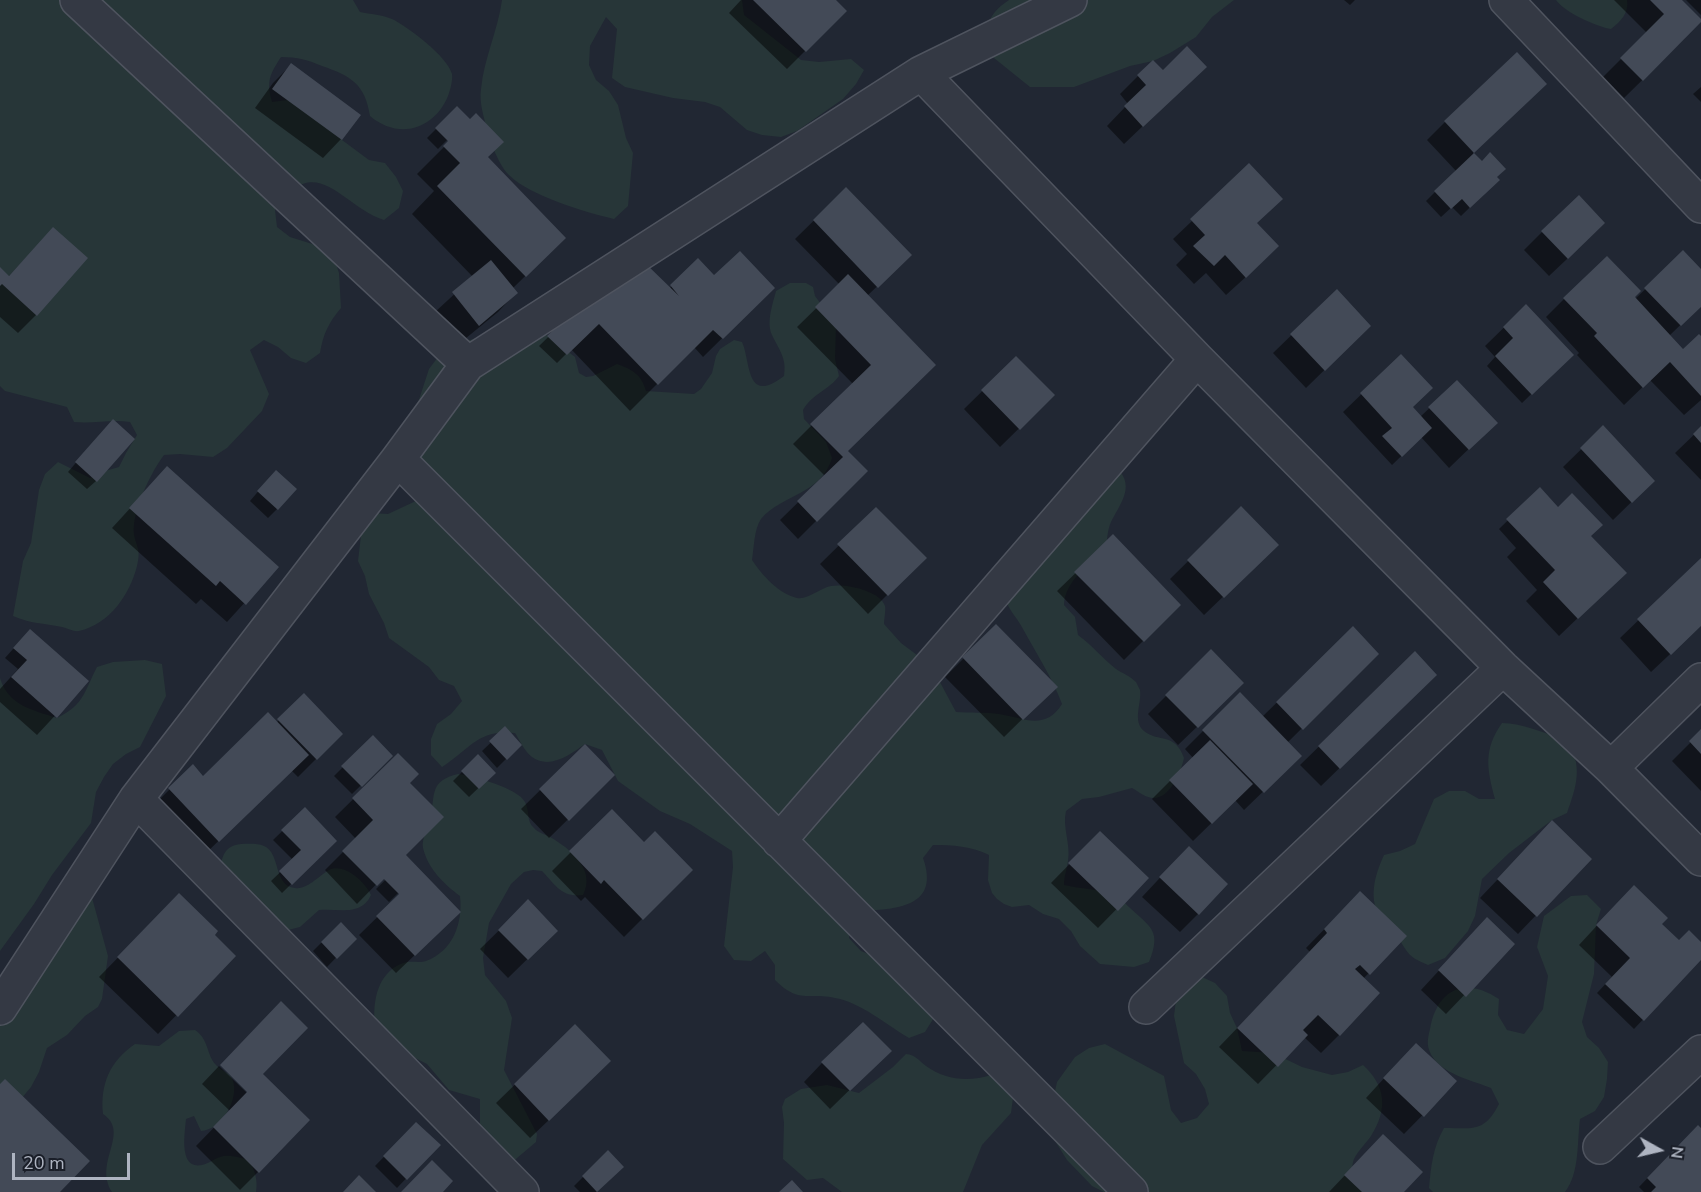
<!DOCTYPE html>
<html>
<head>
<meta charset="utf-8">
<style>
  body { margin:0 }
  #map { position:relative; width:1701px; height:1192px; overflow:hidden; background:#212733; font-family:"Nunito Sans",sans-serif }
  canvas { display:block }
  .north { position:absolute; left:1629px; top:1120px; width:60px; height:60px; -webkit-text-stroke:4px #1a1e28; paint-order:stroke; rotate:98deg; font-size:16px; font-weight:700; line-height:24px; text-align:center; color:#aeb4c1 }
  .north::after { content:''; display:block; margin:auto; width:21px; height:27px; background:#aeb4c1; clip-path:polygon(50% 0,100% 100%,50% 72%,0 100%) }
  .scale { position:absolute; left:12px; top:1153px; width:118px; height:27px; box-sizing:border-box; border:3px solid #aeb4c1; border-top:0; padding-left:8px; font-size:18px; line-height:21px; white-space:nowrap; color:#aeb4c1; -webkit-text-stroke:4px #1a1e28; paint-order:stroke }
</style>
</head>
<body>
<div id="map">
<canvas width="1701" height="1192"></canvas>
<div class="north">N</div>
<div class="scale">20 m</div>
</div>
<script>
const c = document.querySelector('canvas').getContext('2d');
c.lineJoin = 'round';
function fillPath(path, color) {
  c.fillStyle = color;
  c.fill(path, 'evenodd');
}
function trace(path, color, width, dash) {
  c.strokeStyle = color;
  c.lineWidth = width;
  c.lineCap = dash ? 'butt' : 'round';
  c.setLineDash(dash || []);
  c.stroke(path);
}
fillPath(new Path2D(`
  M0 0H353L360 12C370 14 383 15 392 19 407 26 448 57 452 74 453 80 450 91 448 96 434 130 398 140 370 116 365 84 351 76 322 66 308 60 297 57 281 57 270 74 266 81 272 102L288 100 333 126 342 140 369 160 385 163 396 177 403 191 399 208 384 220C340 205 316 149 275 210L277 227 290 237 322 247 334 258 339 273 341 308C329 322 323 334 320 353L306 363 291 358 278 347 264 340 250 350 269 394 262 411 227 448 213 457 180 454 164 455C151 472 131 513 134 535 137 549 141 549 137 566 130 594 110 624 79 631 74 632 67 628 62 627 43 623 31 624 13 616L23 561 31 543 39 490 45 474 58 462 90 478 105 471 119 467 126 453 137 435 130 422C111 419 94 424 74 422L67 407 5 391 0 386Z
  M502 0H742L744 15 801 60 819 62 851 59 864 70 856 84 843 99 797 131 781 137 762 135 747 130 720 107 705 102 673 98 625 87 612 78 617 29 606 17 590 46 589 65 596 80 609 91 618 105 626 138 633 153 628 206 614 219C585 212 530 196 509 175 500 167 490 142 487 130 484 117 479 103 481 89 484 58 498 30 502 0Z
  M1009 0H1234L1212 17 1196 37 1170 53 1153 61 1130 66 1074 87H1030L989 54C986 28 985 16 1009 0Z
  M1556 0H1627C1629 13 1621 21 1611 29 1597 27 1564 12 1556 0Z
  M790 283H806L813 287 815 296 836 324 835 359 839 376C829 390 813 393 803 410L804 419 826 442 832 458C821 495 782 494 761 519 754 529 754 548 752 560 762 575 779 594 797 598 808 600 820 588 831 586 845 583 881 591 885 606 886 611 884 619 884 624L901 643 921 658 934 671 956 712C970 713 985 712 999 714 1024 718 1045 731 1062 704 1052 677 1036 653 1023 629 1017 617 1007 609 1005 596L1118 469C1135 487 1120 504 1111 522 1107 531 1107 542 1106 551 1088 565 1065 581 1064 605L1075 617 1078 635C1092 645 1102 658 1116 669 1122 673 1130 676 1136 682 1137 684 1139 688 1140 690 1142 703 1132 721 1144 731 1159 743 1175 732 1184 758 1181 772 1170 798 1154 798 1146 798 1139 792 1132 788L1099 797 1082 799 1066 811C1062 827 1071 844 1068 861 1067 869 1064 876 1064 885 1080 889 1099 889 1115 895 1122 897 1124 903 1129 907 1150 927 1162 930 1149 962L1134 967 1100 964 1080 946 1071 931 1059 919 1043 914 1029 905 1012 907 1004 904 997 899 992 893 988 880 989 855C972 846 952 845 933 845L923 858C940 906 899 909 863 911L851 923 849 938 861 951 878 958 935 1016 925 1032 909 1038C885 1024 862 1003 835 998 807 992 799 1004 775 980V965L765 951 751 961 734 960 724 946 733 867 732 851 690 824 660 811 618 781 602 750 585 744C571 754 550 770 532 757 525 752 520 741 515 733 478 729 470 749 442 767L431 755V739L437 724 451 714 462 701 454 686 439 680 429 667 389 638 384 623 369 594 365 576 358 561 362 527 372 513 388 514 418 500V476L411 424 429 369 450 341 470 340 487 334 540 330 575 357 579 373 586 377 593 376 617 364C633 370 641 374 646 391L694 394 701 389 712 373 716 356 720 349 734 340 742 342C751 361 745 406 784 376 787 358 779 350 772 335 766 322 773 303 776 291Z
  M145 660 162 664 166 696 140 747 126 754 113 764 104 777 96 792 91 823 52 875 34 904 0 951V678C8 705 32 710 57 718 84 705 84 692 97 667L113 662Z
  M1502 723C1522 723 1546 734 1567 740 1583 766 1577 785 1567 813L1552 820 1509 853 1482 879 1475 916 1468 931 1445 958 1428 965C1406 956 1408 952 1395 933 1391 927 1386 924 1382 919 1367 901 1375 874 1384 855L1400 851 1415 844 1434 799 1449 791H1465L1479 799H1495C1487 769 1483 750 1502 723Z
  M458 774C473 776 518 788 525 802 530 811 526 821 534 828 538 833 545 834 550 837 571 849 596 870 583 895 561 898 555 884 542 871L533 870 524 872 511 884 489 923 483 958 485 975 506 1001 512 1018 504 1070 537 1134 536 1142 510 1164 480 1141V1099L449 1090 427 1064 411 1056 375 1026C372 1001 378 969 407 962 413 961 420 963 426 961 453 951 463 923 460 896 444 884 428 869 423 848 421 838 429 827 431 816 435 793 430 781 458 774Z
  M241 844C248 844 257 843 264 846 281 853 273 886 295 888 308 890 320 874 331 869 346 864 366 883 371 895 361 917 338 908 319 910L300 927 284 931 220 876C221 860 222 846 241 844Z
  M91 894 108 956 102 999 98 1007 85 1016 67 1035 47 1048 39 1072 31 1087 21 1099 0 1115V992Z
  M1587 895 1601 909 1596 925 1594 974 1582 1022 1587 1037 1599 1048 1608 1062 1607 1079 1604 1097 1595 1111 1580 1119C1577 1141 1580 1173 1565 1192H1433L1429 1188C1431 1166 1433 1147 1444 1128 1473 1128 1484 1133 1499 1104L1491 1088C1474 1081 1446 1075 1434 1059 1426 1048 1427 1041 1430 1029 1437 989 1465 976 1499 999L1498 1015 1507 1030 1524 1034 1543 1009 1548 976 1537 947 1544 916 1571 896Z
  M1200 976 1215 983 1227 996 1230 1013 1237 1028 1242 1051 1273 1053 1302 1067 1332 1075 1348 1072 1363 1065C1386 1086 1388 1109 1371 1136 1366 1143 1358 1151 1354 1159 1352 1164 1352 1172 1351 1177L1367 1192H1104L1092 1186 1067 1160 1050 1133V1114L1057 1082 1075 1057 1089 1048 1105 1044 1164 1076 1171 1110 1181 1123 1197 1118 1209 1104 1205 1089 1196 1074 1184 1063 1174 1016 1176 1000Z
  M195 1030C209 1039 206 1054 216 1065 222 1072 230 1072 233 1081 239 1100 221 1130 201 1131L194 1116 186 1119C185 1132 178 1170 202 1165 209 1164 216 1157 224 1156 231 1155 241 1158 248 1160 255 1169 258 1180 256 1192H112C93 1162 131 1133 103 1114 100 1084 110 1061 135 1044L159 1046 179 1031Z
  M906 1054C916 1055 918 1060 926 1066 945 1080 969 1082 991 1075L1009 1090 1013 1098 1011 1113 982 1145 963 1192H842L823 1178 807 1180 783 1159 784 1123 782 1107 785 1099 801 1089 827 1085 859 1093 893 1067Z`), '#273638');
fillPath(new Path2D(`
  M741 0H834L805 51 787 69 729 13Z
  M1344 0H1355L1350 5Z
  M1614 0H1680L1685 38 1624 98 1603 77 1647 33Z
  M1686 0H1701V15Z
  M291 65 359 115 341 139 323 158 255 108 273 83Z
  M1163 72 1186 85 1124 144 1107 126 1128 104 1120 94 1138 76Z
  M1701 87V102L1693 94Z
  M1526 102 1473 153 1498 180 1461 216 1452 207 1441 217 1426 201 1456 171 1427 140 1445 122Z
  M457 108 486 157 564 238 512 289 516 293 498 312 460 343 435 312 473 277 412 214 434 191 417 174 461 130 459 128 438 149 427 138Z
  M846 189 910 255 867 296 934 365 846 451 866 471 798 539 780 520 825 476 793 444 853 384 797 327 840 285 795 239Z
  M1192 221 1256 224 1259 265 1226 295 1206 273 1194 284 1176 265 1187 254 1173 239Z
  M53 229 36 315 18 333 0 317V269L8 277Z
  M1542 232 1585 242 1549 276 1524 250Z
  M1683 253 1701 271V305L1669 336 1683 351 1701 339V400L1684 415 1650 380 1624 405 1577 355 1579 353 1546 317 1564 299 1633 297 1635 299Z
  M698 260 714 277 773 288 703 357 694 347 630 411 571 349 557 363 539 346 581 305 669 289Z
  M1337 291 1351 344 1306 388 1273 353Z
  M1526 306 1553 373 1522 403 1487 366 1495 357 1485 346Z
  M1401 356 1412 407 1420 417 1457 382 1477 441 1449 468 1421 437 1392 465 1343 412Z
  M1016 358 1053 395 1000 447 964 409Z
  M1603 428 1653 481 1613 520 1563 467Z
  M1701 428V480L1675 453Z
  M104 430 96 481 87 489 68 472Z
  M167 468 277 567 227 622 201 599 196 604 112 528Z
  M267 481 277 509 268 518 250 501Z
  M1540 489 1558 509 1589 536 1606 591 1559 636 1526 601 1537 590 1507 557 1516 548 1499 529Z
  M876 509 924 558 868 614 820 564Z
  M1241 509 1277 545 1204 615 1170 579Z
  M1113 537 1179 605 1124 660 1057 591Z
  M1701 560V625L1651 672 1620 638Z
  M996 626 1055 687 1004 737 945 677Z
  M1353 628 1377 654 1287 743 1300 756 1244 810 1235 800 1193 841 1152 799 1193 758 1185 749 1240 694 1262 717Z
  M21 640 87 681 37 735 0 702V689L18 669 5 658Z
  M1211 651 1224 701 1178 745 1148 714Z
  M1415 653 1417 693 1321 786 1300 765Z
  M304 696 341 734 298 777 291 770 200 859 151 808 193 766 203 778 276 723Z
  M505 729 520 745 497 768 482 751Z
  M1701 732V791L1672 761Z
  M373 737 391 756 352 794 334 776Z
  M585 746 613 775 549 838 521 809Z
  M398 755 409 783 442 817 357 904 325 870 356 839 335 817Z
  M478 756 494 773 469 797 453 781Z
  M305 809 335 841 282 893 271 881 293 860 273 840Z
  M612 811 644 844 691 870 624 937 585 897 581 901 552 871Z
  M1100 833 1147 878 1098 928 1051 883Z
  M1534 841 1590 859 1518 934 1480 898Z
  M408 858 441 930 396 973 359 935 405 890 403 888 389 902 376 889Z
  M1171 866 1198 914 1180 932 1142 897Z
  M179 895 213 935 234 956 158 1034 99 977Z
  M528 902 556 931 508 978 480 949Z
  M1616 905 1660 924 1678 942 1701 944V958L1634 1029 1597 993 1612 977 1579 945Z
  M1342 911 1405 936 1363 979 1339 1035 1321 1053 1304 1037 1258 1084 1219 1047 1310 952 1306 948Z
  M340 924 354 939 327 967 313 951Z
  M1469 938 1513 944 1446 1014 1421 990Z
  M575 1026 591 1080 530 1138 496 1103Z
  M822 1063 871 1069 830 1109 804 1082Z
  M1398 1063 1455 1082 1404 1134 1366 1098Z
  M219 1066 247 1093 261 1075 258 1172 240 1190 196 1146 230 1111 202 1084Z
  M416 1124 438 1145 397 1188 375 1166Z
  M1701 1130V1192H1644L1639 1187 1679 1145Z
  M608 1152 622 1167 596 1192H580L574 1186Z
  M1365 1154 1402 1192H1329Z`), '#0007');
fillPath(new Path2D(`
  M753 0H836L847 11 806 52Z
  M1650 0H1682L1701 19V22L1643 81 1620 58 1664 14Z
  M1187 46 1207 67 1143 127 1124 106 1146 85 1137 75 1153 60 1163 70Z
  M1517 52 1547 84 1474 153 1444 121Z
  M291 63 361 115 342 140 272 89Z
  M457 106 470 119 476 113 504 142 488 157 566 238 526 277 437 186 460 163 443 146 448 141 435 128Z
  M1490 152 1506 169 1497 177 1500 180 1470 208 1462 199 1451 209 1434 191 1474 153 1482 161Z
  M1249 163 1283 199 1257 223 1279 246 1246 278 1225 255 1214 266 1193 246 1205 235 1190 219Z
  M846 187 912 255 878 288 813 220Z
  M1579 195 1605 223 1568 259 1541 231Z
  M53 227 88 258 37 316 2 284 0 286V267L9 276Z
  M1683 250 1701 269V307L1681 326 1644 288Z
  M740 251 775 288 723 339 713 330 658 385 599 324 567 355 547 336 580 304 643 261 679 296 670 285 698 258 714 275Z
  M1607 256 1641 291 1635 297 1683 349 1699 334 1701 336V396L1670 362 1643 388 1594 336 1597 333 1563 298Z
  M491 260 518 293 479 326 452 292Z
  M848 274 936 365 848 451 868 471 817 522 797 501 843 457 810 424 871 365 815 307Z
  M1337 289 1371 326 1325 371 1290 334Z
  M1526 304 1574 355 1532 395 1495 356 1513 338 1503 327Z
  M1401 354 1433 388 1413 407 1432 428 1402 457 1382 436 1392 428 1360 393Z
  M1016 356 1055 395 1020 430 981 390Z
  M1457 380 1498 423 1469 450 1428 407Z
  M113 419 135 439 97 482 75 462Z
  M1603 425 1655 481 1632 503 1580 448Z
  M1701 426V443L1693 434Z
  M167 466 279 567 246 605 220 581 216 586 129 508Z
  M276 470 297 489 278 510 257 491Z
  M1540 487 1558 507 1572 493 1603 525 1591 536 1627 573 1578 619 1543 582 1555 570 1506 519Z
  M1241 506 1279 545 1224 598 1187 560Z
  M876 507 927 558 888 596 837 544Z
  M1113 534 1181 605 1144 642 1074 572Z
  M1701 558V626L1671 655 1637 619Z
  M996 624 1058 687 1023 720 962 657Z
  M1353 626 1379 654 1303 730 1276 702Z
  M30 629 89 681 57 718 11 677 27 660 13 648Z
  M1211 649 1244 683 1198 728 1165 695Z
  M1415 651 1437 675 1340 769 1318 746Z
  M1240 692 1302 756 1264 793 1202 730Z
  M304 693 343 734 317 760 277 719Z
  M268 712 309 755 219 842 168 788 193 764 203 776Z
  M505 726 522 745 507 760 489 741Z
  M1701 729V754L1689 741Z
  M373 735 393 756 362 787 341 766Z
  M1210 740 1253 784 1212 824 1169 780Z
  M585 744 615 775 569 821 539 789Z
  M398 753 419 774 410 783 444 817 406 855 461 912 415 956 376 916 399 894 384 879 377 886 342 851 373 820 352 798Z
  M478 754 496 773 479 789 461 771Z
  M305 807 337 841 292 885 279 871 301 850 281 830Z
  M612 809 644 842 655 831 693 870 643 920 604 880 601 884 569 851Z
  M1552 820 1592 859 1537 917 1497 879Z
  M1100 831 1149 878 1118 911 1068 863Z
  M1189 846 1228 884 1199 915 1159 877Z
  M1634 885 1668 918 1662 924 1679 940 1689 930 1701 942V960L1644 1021 1605 984 1630 958 1596 925Z
  M1360 891 1407 936 1370 975 1360 965 1355 969 1380 993 1340 1036 1318 1015 1303 1030 1308 1035 1278 1067 1237 1028 1327 933 1324 929Z
  M179 893 218 931 215 935 236 956 178 1017 117 957Z
  M528 899 558 931 528 960 498 930Z
  M1487 917 1515 944 1466 997 1438 970Z
  M341 922 357 939 337 959 321 942Z
  M281 1001 308 1028 263 1074 310 1120 259 1173 213 1127 247 1092 220 1065Z
  M863 1022 892 1051 850 1091 821 1062Z
  M575 1024 611 1061 549 1121 514 1084Z
  M1416 1043 1457 1081 1424 1117 1383 1078Z
  M5 1079 90 1161 60 1192H0V1084Z
  M416 1122 441 1145 407 1180 383 1156Z
  M1698 1125 1701 1128V1192H1651L1656 1187 1647 1178Z
  M1383 1134 1423 1172 1404 1192H1362L1344 1175Z
  M608 1150 624 1167 597 1192 582 1176Z
  M432 1160 453 1181 443 1192H401Z
  M359 1175 376 1192H343Z
  M792 1180 803 1192H779Z`), '#434a57');
const minor = new Path2D(`
  M77 0 468 364
  M1506 0 1701 206
  M921 73 1197 359 1503 668 1611 768 1701 859
  M398 459 1131 1192
  M1611 768 1701 680
  M136 799 522 1192
  M779 841 1197 359
  M1146 1007 1503 668
  M0 1008 136 799 398 459 468 364 921 73 1070 0
  M1600 1147 1701 1052`);
trace(minor, '#4f545f', 36);
trace(minor, '#343944', 33);
</script>
</body>
</html>
